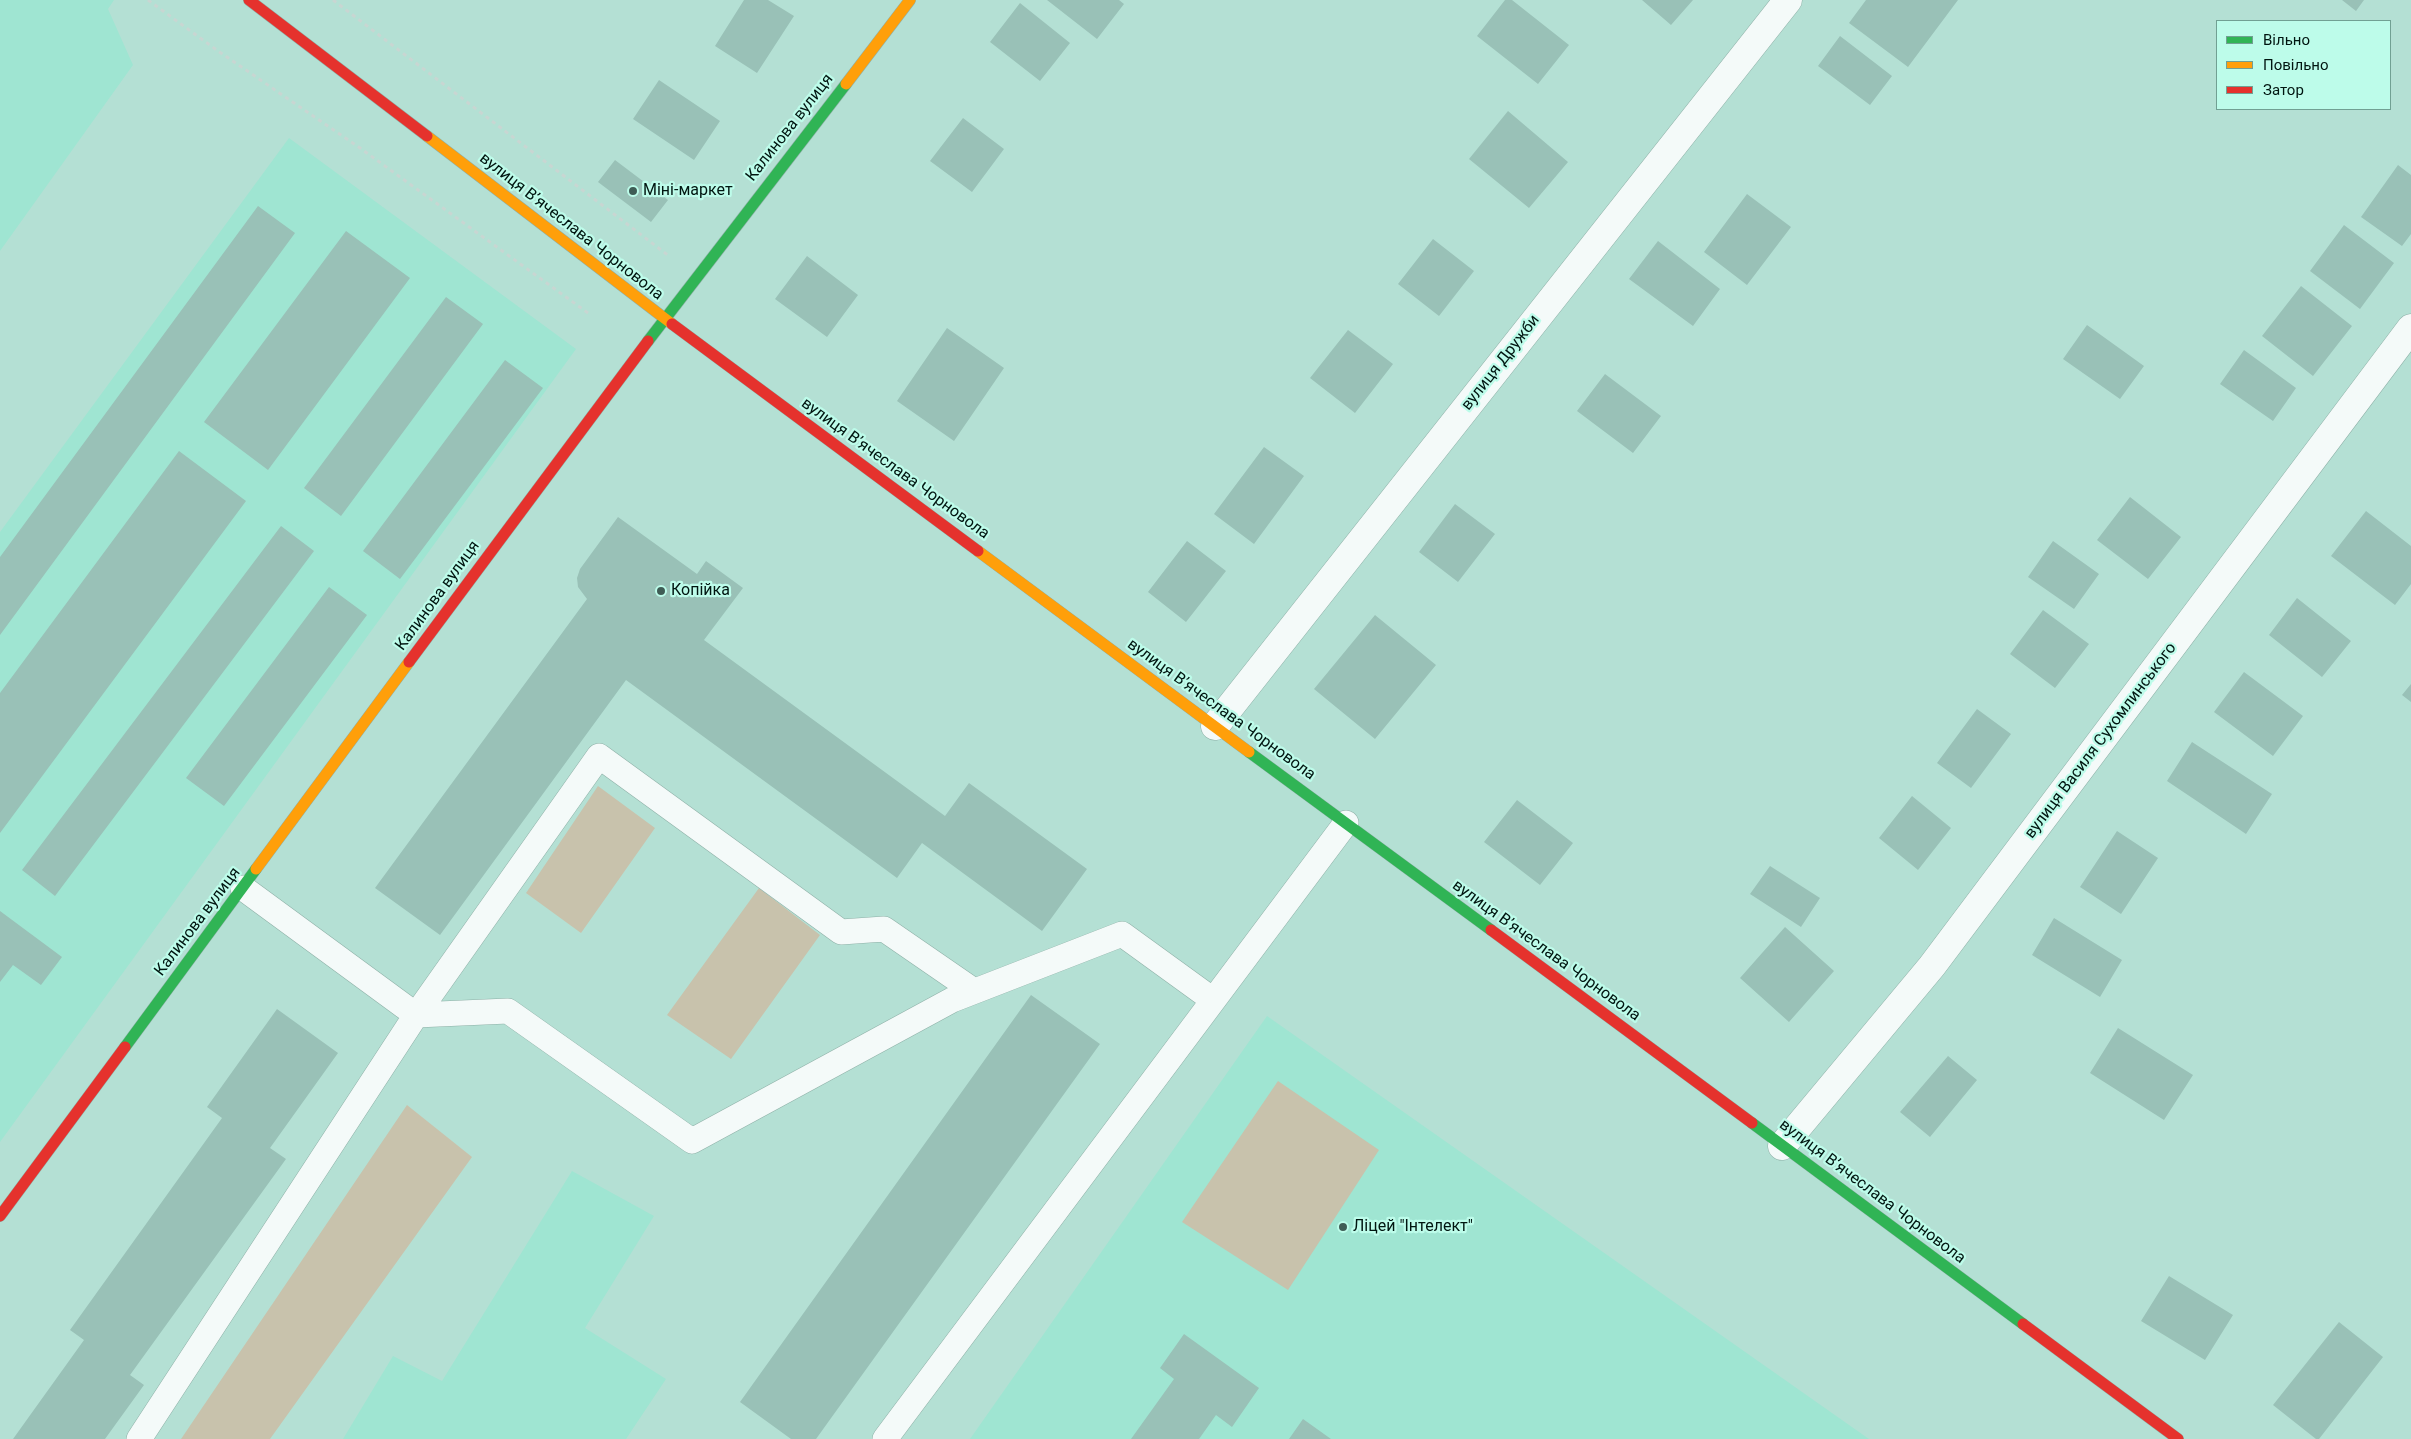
<!DOCTYPE html>
<html>
<head>
<meta charset="utf-8">
<style>
  body { margin:0 }
  #map { position:relative; width:2411px; height:1439px; overflow:hidden; background:#b4e0d4; font-family:Roboto,sans-serif }
  canvas { display:block }
  .legend { position:absolute; left:2216px; top:20px; width:175px; height:90px; box-sizing:border-box; background:#bdfcea; border:1px solid #71a093; margin:0; padding:6px 9px; list-style:none; font-size:15px; color:#001510 }
  .legend li { display:flex; align-items:center; gap:10px; height:25px }
  .legend b { width:25px; border:1px solid #71a093 }
</style>
</head>
<body>
<div id="map">
<canvas width="2411" height="1439"></canvas>
<ul class="legend">
<li><b style="height:6px;background:#30b455"></b>Вільно</li>
<li><b style="height:6px;background:#ff9f0a"></b>Повільно</li>
<li><b style="height:6px;background:#e5322d"></b>Затор</li>
</ul>
</div>
<script>
const c = document.querySelector('canvas').getContext('2d');
c.lineJoin = 'round';
function fillPath(path, color) {
  c.fillStyle = color;
  c.fill(path, 'evenodd');
}
function trace(path, color, width, dash) {
  c.strokeStyle = color;
  c.lineWidth = width;
  c.lineCap = dash ? 'butt' : 'round';
  c.setLineDash(dash || []);
  c.stroke(path);
}
function write(font, color, halo, rows, align = 'center') {
  c.font = font + ' Roboto,sans-serif';
  c.lineWidth = 4.5;
  c.setLineDash([]);
  c.textBaseline = 'middle';
  c.strokeStyle = halo;
  c.fillStyle = color;
  for (const [text, x, y, turn = 0] of rows) {
    c.save();
    c.translate(x, y);
    c.rotate((+turn || 0) * Math.PI / 180);
    c.textAlign = isNaN(turn) ? turn : align;
    if (halo) c.strokeText(text, 0, 0);
    c.fillText(text, 0, 0);
    c.restore();
  }
}
fillPath(new Path2D(`
  M0 0H114L108 9 133 65 0 251Z
  M289 138 576 349 0 1142V532Z
  M1267 1016 1869 1439H970Z
  M572 1171 654 1216 585 1328 666 1379 626 1439H343L393 1356 442 1381Z`), '#9fe5d2');
fillPath(new Path2D(`
  M598 786 655 828 581 933 526 893Z
  M759 888 820 935 731 1059 667 1015Z
  M1278 1081 1379 1150 1288 1290 1182 1222Z
  M407 1105 472 1157 270 1439H181Z`), '#c8c2ac');
fillPath(new Path2D(`
  M744 0H768L794 16 757 73 715 46Z
  M1047 0H1119L1124 4 1097 39Z
  M1505 0H1512L1569 45 1538 84 1477 36Z
  M1642 0H1693L1671 25Z
  M1866 0H1958L1908 67 1849 23Z
  M2342 0H2364L2356 11Z
  M1020 3 1070 43 1040 81 990 42Z
  M1840 36 1892 76 1870 105 1818 66Z
  M659 80 720 121 694 160 633 119Z
  M1508 111 1568 162 1529 208 1469 159Z
  M963 118 1004 149 972 192 930 161Z
  M615 160 668 200 651 222 598 182Z
  M2398 165 2411 175V234L2402 246 2361 217Z
  M1747 194 1791 227 1747 285 1704 252Z
  M258 206 295 233 0 635V557Z
  M2344 225 2394 263 2360 309 2310 271Z
  M346 231 410 278 268 470 204 422Z
  M1433 239 1474 271 1439 316 1398 284Z
  M1658 241 1720 289 1693 326 1629 279Z
  M807 256 858 295 827 337 775 299Z
  M2301 286 2352 326 2313 376 2262 336Z
  M446 297 483 324 341 516 304 488Z
  M2087 325 2144 366 2120 399 2063 359Z
  M947 328 1004 368 954 441 897 401Z
  M1348 330 1393 364 1355 413 1310 378Z
  M2244 350 2296 388 2273 421 2220 384Z
  M505 360 543 388 400 579 363 551Z
  M1605 374 1661 416 1633 453 1577 411Z
  M1264 447 1304 476 1254 544 1214 514Z
  M179 451 246 501 0 833V693Z
  M2130 497 2181 537 2148 579 2097 540Z
  M1455 504 1495 534 1458 582 1419 552Z
  M2366 511 2411 546V584L2395 605 2331 556Z
  M618 517 697 574 706 561 743 588 704 640 945 816 969 783 1087 869 1042 931 922 843 897 878 626 680 440 935 375 888 587 599 578 587 577 578 580 569Z
  M281 526 314 551 55 896 22 870Z
  M1187 541 1226 571 1186 622 1148 592Z
  M2053 541 2099 574 2074 609 2028 577Z
  M329 587 367 615 224 806 186 778Z
  M2297 598 2351 641 2322 677 2269 635Z
  M2043 610 2089 644 2055 688 2010 654Z
  M1375 615 1436 665 1375 739 1314 689Z
  M2244 672 2303 716 2273 756 2214 712Z
  M2411 684V702L2402 695Z
  M1977 709 2011 734 1971 788 1937 763Z
  M2192 742 2272 794 2246 834 2167 781Z
  M1912 796 1951 828 1918 870 1879 838Z
  M1517 800 1573 843 1540 885 1484 842Z
  M2117 831 2158 858 2121 914 2080 887Z
  M1770 866 1820 898 1801 927 1750 894Z
  M0 911 62 957 41 985 13 965 0 982Z
  M2054 918 2122 960 2100 997 2032 955Z
  M1785 927 1834 971 1789 1022 1740 978Z
  M1031 995 1100 1044 816 1439H791L740 1402Z
  M277 1009 338 1053 270 1148 286 1159 130 1375 144 1385 105 1439H13L84 1340 70 1330 222 1118 207 1107Z
  M2118 1028 2193 1075 2164 1120 2090 1073Z
  M1948 1056 1977 1080 1930 1137 1900 1112Z
  M2169 1276 2233 1315 2205 1360 2141 1321Z
  M2339 1322 2383 1357 2319 1439H2316L2273 1405Z
  M1184 1334 1259 1388 1232 1427 1216 1415 1199 1439H1131L1174 1379 1160 1368Z
  M1303 1419 1331 1439H1289Z`), '#99c1b7');
const lane = new Path2D(`
  M416 1015 508 1011 692 1141 952 1000 1122 934 1213 1000
  M416 1015 599 756 841 932 884 929 974 991
  M139 1439 416 1015 243 888
  M885 1439 1346 823`);
const street = new Path2D(`
  M1215 726 1788 0
  M1782 1146 1932 966 2411 328`);
const fast = new Path2D(`
  M648 341 846 84
  M1249 752 1491 930
  M125 1047 256 869
  M1752 1123 2023 1324`);
const slow = new Path2D(`
  M846 84 910 0
  M427 136 672 324
  M978 551 1249 752
  M256 869 409 662`);
const jam = new Path2D(`
  M249 0 427 136
  M672 324 978 551
  M409 662 648 341
  M1491 930 1752 1123
  M0 1216 125 1047
  M2023 1324 2178 1439`);
trace(lane, '#8eb0a7', 26);
trace(street, '#8eb0a7', 29);
trace(fast, '#8eb0a7', 12);
trace(slow, '#8eb0a7', 12);
trace(jam, '#8eb0a7', 12);
trace(new Path2D(`
  M148 0 218 51 360 148 588 313
  M333 0 669 256`), '#c8d6d2', 3, [4, 4]);
trace(lane, '#f4faf9', 25);
trace(street, '#f4faf9', 28);
trace(fast, '#30b455', 11);
trace(slow, '#ff9f0a', 11);
trace(jam, '#e5322d', 11);
for (const [x, y, r, color] of [
  [633,191,5,"#3f5c55"],
  [661,591,5,"#3f5c55"],
  [1343,1227,5,"#3f5c55"]
]) {
  const dot = new Path2D();
  dot.arc(x, y, r, 0, 2 * Math.PI);
  c.fillStyle = color;
  c.fill(dot);
  trace(dot, '#bdfcea', 2);
}
write('16px', '#001510', '#bdfcea', [
  ["Калинова вулиця",790,128,-52],
  ["вулиця Вʼячеслава Чорновола",571,227,38],
  ["вулиця Дружби",1501,363,-52],
  ["вулиця Вʼячеслава Чорновола",895,469,36],
  ["Калинова вулиця",438,596,-54],
  ["вулиця Вʼячеслава Чорновола",1221,710,36],
  ["вулиця Василя Сухомлинського",2101,741,-53],
  ["Калинова вулиця",198,922,-53],
  ["вулиця Вʼячеслава Чорновола",1546,951,36],
  ["вулиця Вʼячеслава Чорновола",1872,1192,37]
]);
write('16px', '#001510', '#bdfcea', [
  ["Міні-маркет",643,191],
  ["Копійка",671,591],
  ["Ліцей \"Інтелект\"",1353,1227]
], 'left');
</script>
</body>
</html>
